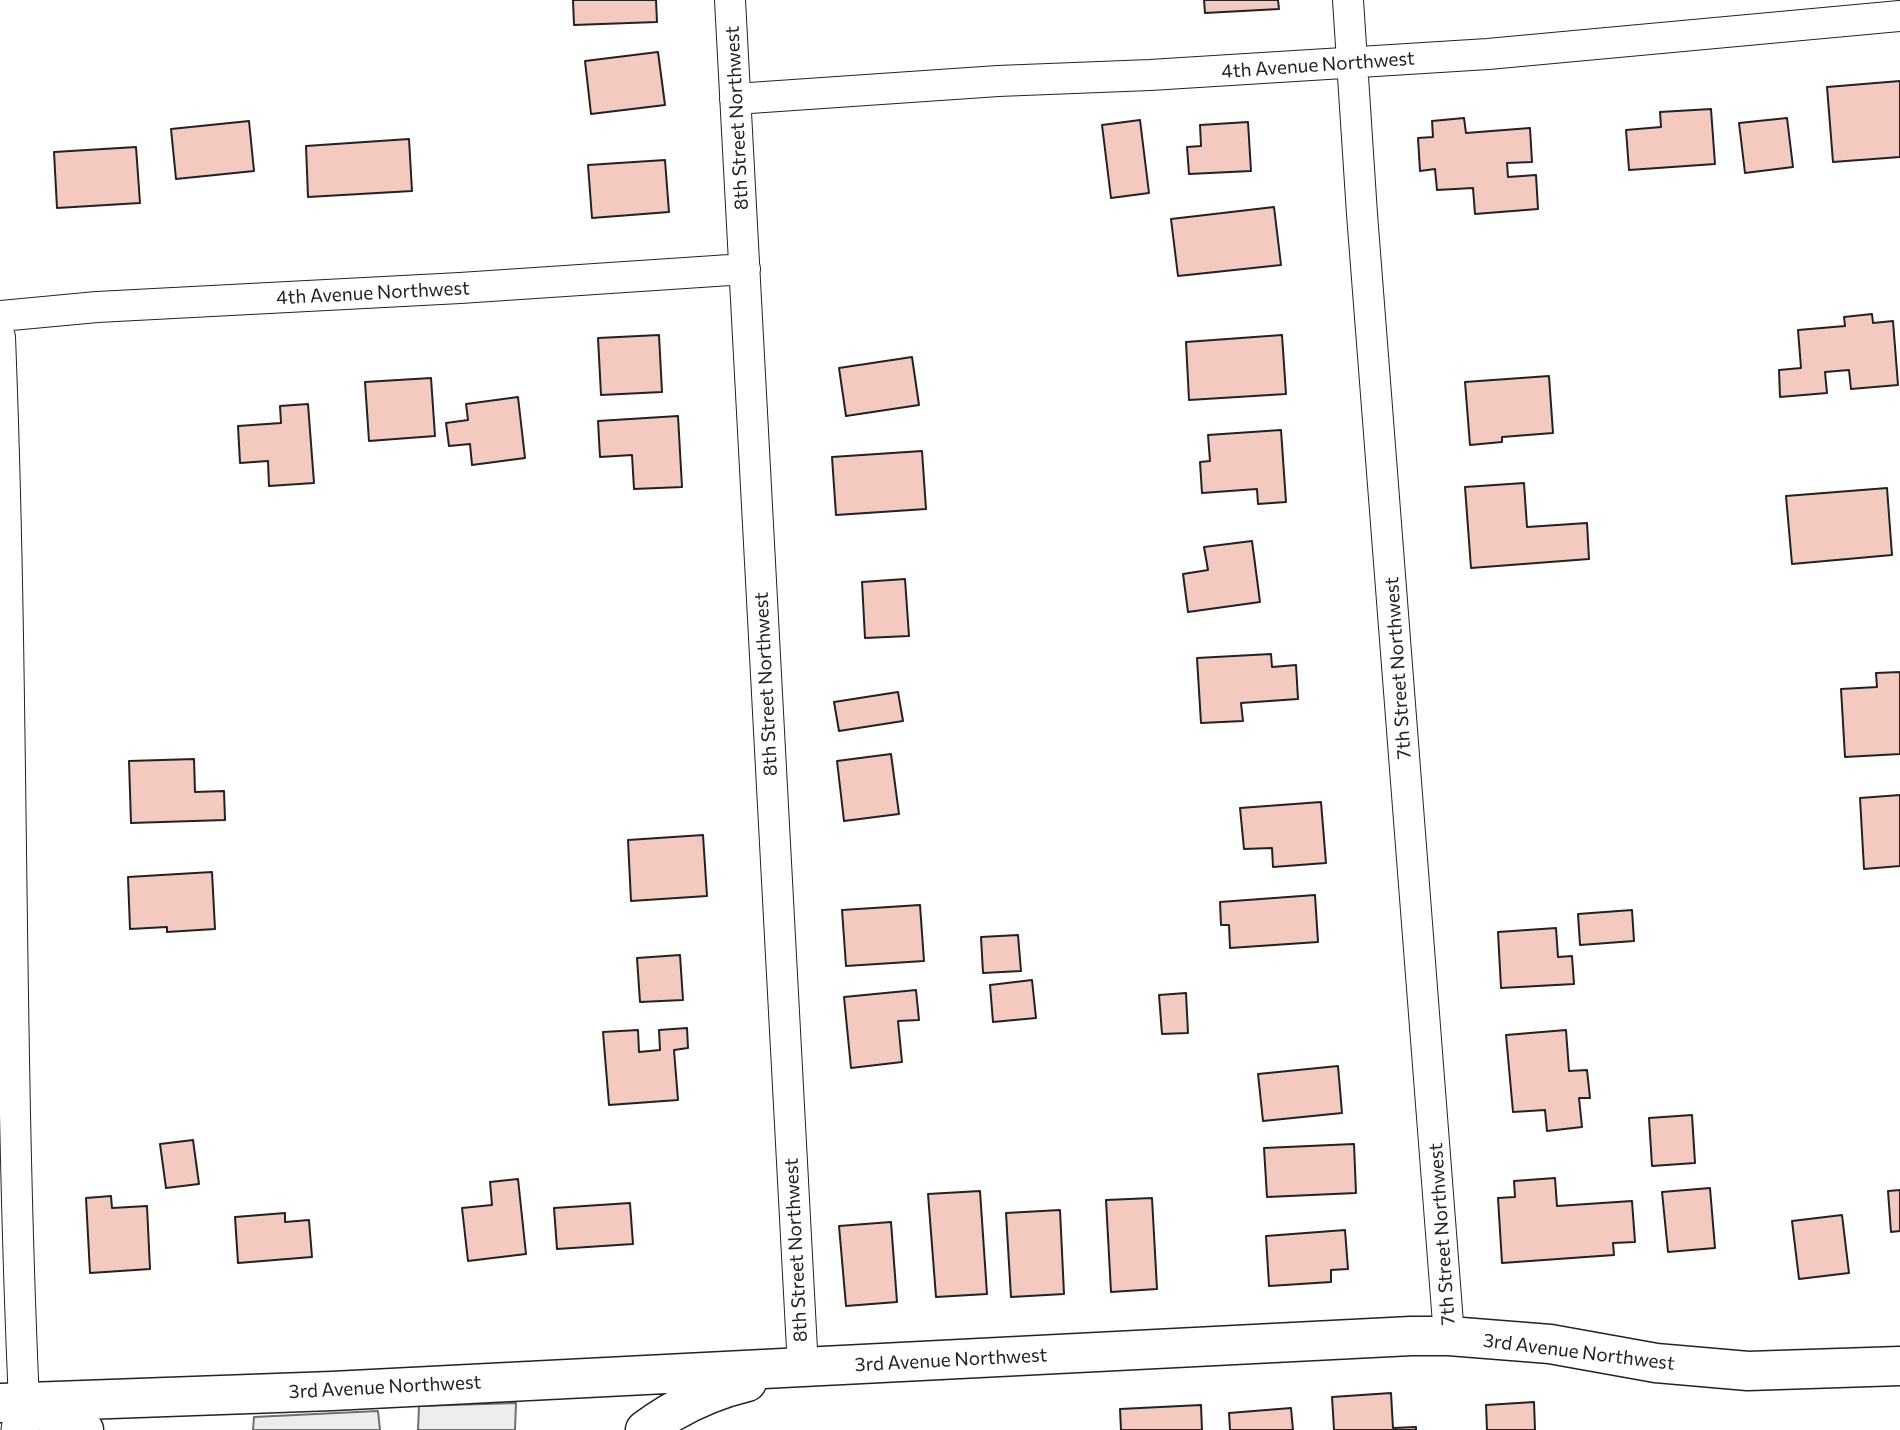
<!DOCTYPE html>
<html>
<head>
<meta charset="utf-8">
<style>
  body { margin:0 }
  canvas { display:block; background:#fff }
</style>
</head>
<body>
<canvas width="1900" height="1430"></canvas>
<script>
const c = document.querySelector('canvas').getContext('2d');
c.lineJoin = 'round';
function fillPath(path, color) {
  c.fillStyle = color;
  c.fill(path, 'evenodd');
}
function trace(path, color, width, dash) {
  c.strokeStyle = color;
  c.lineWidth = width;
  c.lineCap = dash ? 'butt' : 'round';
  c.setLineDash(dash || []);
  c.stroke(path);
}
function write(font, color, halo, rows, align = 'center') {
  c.font = font + ' Commissioner,sans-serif';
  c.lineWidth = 5;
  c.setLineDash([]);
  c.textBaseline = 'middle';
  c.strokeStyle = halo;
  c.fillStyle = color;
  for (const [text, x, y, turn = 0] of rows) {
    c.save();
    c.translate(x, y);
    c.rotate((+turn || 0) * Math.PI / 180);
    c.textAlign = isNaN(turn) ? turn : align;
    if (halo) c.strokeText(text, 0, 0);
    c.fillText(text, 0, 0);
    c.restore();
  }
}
const parking = new Path2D(`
  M516 1403 515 1430H418L419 1406Z
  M378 1411 380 1430H253L254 1417Z`);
fillPath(parking, '#ededed');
trace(parking, '#6f6f6f', 2);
const building = new Path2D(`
  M573 0H656L657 22 574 25Z
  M1204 0H1278L1279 9 1205 13Z
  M658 52 665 105 591 114 585 61Z
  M1900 81V157L1833 162 1827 87Z
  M1711 109 1715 164 1629 170 1626 130 1661 127 1660 112Z
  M1464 118 1466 133 1530 128 1532 162 1507 163 1508 177 1536 175 1538 209 1475 214 1473 188 1437 190 1435 169 1420 171 1418 138 1433 137 1432 121Z
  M1787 118 1793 167 1745 173 1739 123Z
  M1140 120 1149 193 1111 198 1102 125Z
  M249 121 254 171 176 179 171 129Z
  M1248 122 1251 171 1189 174 1187 147 1201 146 1200 125Z
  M409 139 412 191 308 197 306 146Z
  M136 147 140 203 57 208 54 152Z
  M665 160 669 212 592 218 588 165Z
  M1274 207 1281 265 1178 276 1171 219Z
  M1872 314 1873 323 1893 321 1898 385 1851 389 1849 370 1825 372 1827 393 1780 397 1779 370 1801 368 1798 330 1845 326 1844 317Z
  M659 335 662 392 601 395 598 338Z
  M1282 335 1286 394 1189 400 1186 342Z
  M912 357 919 405 846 416 839 368Z
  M1549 376 1553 433 1502 437V442L1470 445 1465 382Z
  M431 378 435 436 369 441 365 382Z
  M518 397 525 458 472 465 470 444 449 446 446 423 468 420 466 404Z
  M308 404 314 483 269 486 268 461 240 463 238 426 281 423 280 406Z
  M678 416 682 487 634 489 632 455 600 457 598 421Z
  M1281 430 1286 502 1258 504 1257 489 1202 493 1200 462 1210 461 1208 435Z
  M922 451 926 509 836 515 832 457Z
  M1524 483 1527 527 1587 523 1589 559 1471 568 1465 487Z
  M1887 488 1892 555 1792 564 1786 496Z
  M1252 541 1260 602 1188 612 1183 574 1208 570 1204 547Z
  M905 579 909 636 865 638 862 582Z
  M1271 654 1272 667 1296 665 1298 699 1241 703 1243 721 1201 723 1197 658Z
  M1900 672V754L1845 757 1841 689 1877 687 1876 673Z
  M898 692 903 721 839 731 834 702Z
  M891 754 899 814 844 821 837 761Z
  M194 759 195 792 224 791 225 820 131 823 129 761Z
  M1900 795V866L1864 869 1860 798Z
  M1321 802 1326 863 1273 867 1272 848 1244 849 1240 808Z
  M703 835 707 896 631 901 628 840Z
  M212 872 215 929 167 932V927L130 929 128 877Z
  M1315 895 1318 942 1230 948 1229 925H1221L1220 902Z
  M920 905 924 961 846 966 842 910Z
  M1632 910 1634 941 1580 945 1578 914Z
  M1556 928 1558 957 1572 956 1574 984 1501 988 1498 932Z
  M1018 935 1021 971 983 973 981 937Z
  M680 955 683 1000 640 1002 637 958Z
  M1032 980 1036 1018 993 1022 990 985Z
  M916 990 919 1020 898 1021 902 1062 851 1068 844 997Z
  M1186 993 1188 1033 1162 1034 1159 995Z
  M687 1028 688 1048 674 1050 678 1100 609 1105 603 1032 638 1030 639 1052 660 1050 659 1030Z
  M1566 1030 1569 1071 1587 1070 1590 1098H1579L1582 1127 1547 1131 1545 1110 1513 1112 1506 1035Z
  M1338 1066 1342 1113 1263 1121 1258 1074Z
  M1692 1115 1695 1163 1652 1166 1649 1118Z
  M193 1140 199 1184 166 1188 160 1144Z
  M1354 1144 1356 1193 1267 1197 1264 1148Z
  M1555 1178 1557 1206 1632 1201 1635 1242 1613 1243 1614 1255 1502 1263 1498 1198 1515 1197 1514 1181Z
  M518 1179 526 1254 468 1261 462 1208 492 1205 490 1182Z
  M1710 1188 1715 1248 1668 1252 1662 1192Z
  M1900 1190V1231L1891 1232 1888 1191Z
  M980 1191 987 1294 936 1297 928 1194Z
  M111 1196 112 1208 147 1206 150 1269 90 1273 86 1198Z
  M1152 1198 1157 1289 1111 1292 1106 1200Z
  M630 1203 633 1244 557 1249 554 1208Z
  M1060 1210 1064 1294 1011 1297 1006 1213Z
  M285 1213V1222L309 1220 312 1257 238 1263 235 1217Z
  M1842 1215 1849 1273 1799 1279 1792 1221Z
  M891 1222 897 1302 846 1306 839 1226Z
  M1345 1230 1348 1269 1331 1270V1282L1269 1286 1266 1236Z
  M1391 1393 1393 1428 1416 1427V1430H1334L1332 1397Z
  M1534 1402 1535 1430H1487L1486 1405Z
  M1201 1405 1202 1430H1121L1120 1409Z
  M1291 1408 1293 1430H1230L1229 1413Z`);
fillPath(building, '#f3c9c0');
trace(building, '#222', 2);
const minor = new Path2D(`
  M730 0 803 1368
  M1348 0 1362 214 1449 1336
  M735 99 998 81 1150 75 1488 54 1900 16
  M0 316 97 307 460 288 745 269
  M0 337C14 692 8 1047 24 1402`);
const tertiary = new Path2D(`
  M20 1430 24 1402`);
const secondary = new Path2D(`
  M0 1403 332 1391 1411 1336H1449L1550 1344 1656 1363 1748 1371 1900 1366
  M29 1404 84 1430
  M645 1430C676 1407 709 1391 747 1382`);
trace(minor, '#222', 32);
trace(tertiary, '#222', 39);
trace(secondary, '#222', 41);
trace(minor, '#fff', 30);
trace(tertiary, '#fff', 37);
trace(secondary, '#fff', 38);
write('19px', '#222', '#fff', [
  ["4th Avenue Northwest",1318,65,-4],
  ["8th Street Northwest",737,118,-93],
  ["4th Avenue Northwest",373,293,-3],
  ["7th Street Northwest",1398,668,-94],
  ["8th Street Northwest",766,684,-93],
  ["7th Street Northwest",1442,1234,-94],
  ["8th Street Northwest",796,1250,-93],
  ["3rd Avenue Northwest",1579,1352,7],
  ["3rd Avenue Northwest",951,1360,-3],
  ["3rd Avenue Northwest",385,1387,-3]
]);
</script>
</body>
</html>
